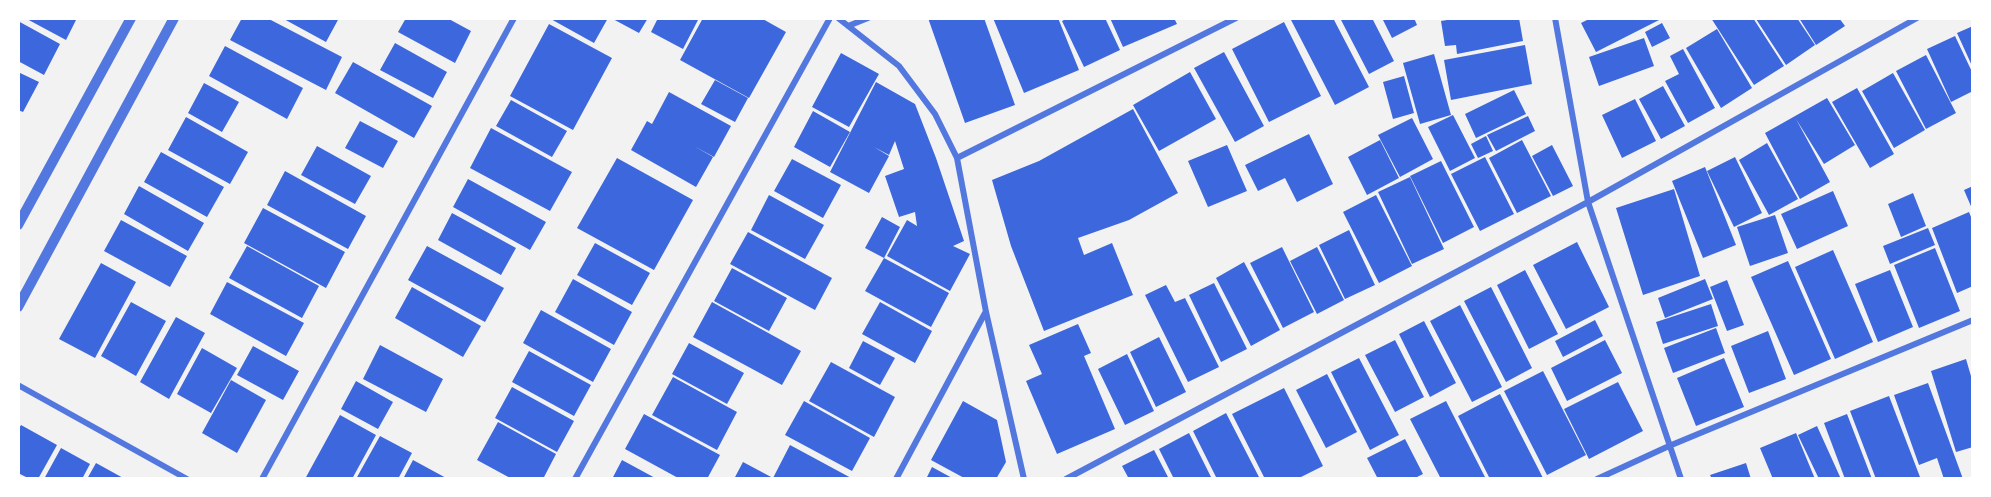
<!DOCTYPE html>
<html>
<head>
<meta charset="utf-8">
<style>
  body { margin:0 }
  #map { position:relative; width:1991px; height:497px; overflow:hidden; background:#f2f2f2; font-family:"DejaVu Sans",sans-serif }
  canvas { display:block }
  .frame { position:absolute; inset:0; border:20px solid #fff; pointer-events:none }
</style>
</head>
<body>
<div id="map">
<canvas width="1991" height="497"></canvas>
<div class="frame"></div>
</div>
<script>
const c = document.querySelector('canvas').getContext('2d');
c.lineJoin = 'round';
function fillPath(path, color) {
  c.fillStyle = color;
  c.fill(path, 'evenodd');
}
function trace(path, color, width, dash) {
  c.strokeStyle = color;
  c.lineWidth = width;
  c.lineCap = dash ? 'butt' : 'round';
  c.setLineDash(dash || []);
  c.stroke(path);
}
fillPath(new Path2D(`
  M25 18H77L66 40Z
  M242 18H267L342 57 326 90 230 40Z
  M282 18H339L326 42Z
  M406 18H447L471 31 455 63 398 32Z
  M549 18H608L594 43Z
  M611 18H648L639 33Z
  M658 18H699L683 49 651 32Z
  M703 18H761L786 32 749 98 680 60Z
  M928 18H984L1015 105 965 123Z
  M993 18H1058L1079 70 1024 93Z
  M1068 18H1105L1120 50 1084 67 1062 21Z
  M1110 18H1174L1177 24 1123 47Z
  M1290 18H1333L1369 87 1335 105Z
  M1340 18H1372L1394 61 1369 74Z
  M1382 18H1414L1417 25 1392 38Z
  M1459 18H1519L1523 41 1457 54 1456 45 1445 46 1441 21Z
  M1591 18H1663L1596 52 1581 23Z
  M1711 18H1753L1784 66 1754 85Z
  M1758 18H1797L1815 45 1786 65 1756 19Z
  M1799 18H1839L1845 26 1816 45Z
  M18 21 60 44 44 75 18 61Z
  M1284 22 1321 96 1269 122 1232 49Z
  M1662 23 1670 38 1652 47 1645 32Z
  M549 24 612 58 573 130 510 96Z
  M1973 26V68L1957 33Z
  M1717 29 1752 88 1721 108 1686 48Z
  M1955 36 1973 74V91L1951 102 1927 49Z
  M1644 38 1654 66 1599 86 1589 57Z
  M395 43 447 72 433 98 380 70Z
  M1525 45 1532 84 1451 100 1444 60Z
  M225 46 303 88 287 119 209 76Z
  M1683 49 1715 108 1688 123 1665 81 1679 74 1670 56Z
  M1224 52 1264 126 1235 142 1194 68Z
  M841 53 879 74 849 127 812 107Z
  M1434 54 1451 115 1420 124 1403 63Z
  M1926 55 1956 113 1926 129 1896 71Z
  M353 62 432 106 414 138 335 93Z
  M18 72 39 82 23 112 18 110Z
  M1190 72 1216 119 1159 151 1133 105Z
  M1893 73 1925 130 1894 148 1862 91Z
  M1404 76 1414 113 1393 119 1383 82Z
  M715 80 748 98 735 122 701 104Z
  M876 82 915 104 936 158 964 241 953 246 970 254 950 291 887 256 907 220 917 226 915 212 899 217 885 176 904 169 895 141 889 155 874 147 889 156 869 193 830 172Z
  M204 83 239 102 222 132 188 113Z
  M1663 86 1685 126 1661 139 1639 99Z
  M1857 88 1894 154 1870 168 1832 102Z
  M1514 90 1526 114 1476 138 1465 114Z
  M669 92 731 126 714 157 694 146 713 157 696 187 631 150 647 121 652 124Z
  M1827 98 1855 145 1824 164 1796 119 1830 182 1800 199 1765 133Z
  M1635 99 1656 141 1622 158 1602 115Z
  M511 100 567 131 552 157 496 126Z
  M1133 109 1178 193 1129 220 1078 238 1084 255 1112 243 1133 295 1044 331 1011 246 992 180 1039 161Z
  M813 111 850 132 830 167 794 147Z
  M1453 115 1475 158 1450 171 1428 127Z
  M1528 116 1535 131 1496 151 1487 135Z
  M186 117 248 152 230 184 168 150Z
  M1412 118 1433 159 1400 177 1378 135Z
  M360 121 398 141 383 168 345 148Z
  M491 128 572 172 550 211 470 168Z
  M1309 134 1333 184 1297 202 1285 178 1258 191 1245 165Z
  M1486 136 1493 151 1478 158 1471 144Z
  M1380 140 1399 178 1367 195 1348 157Z
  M1522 140 1551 196 1517 213 1489 158Z
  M1767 143 1798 199 1769 215 1739 160Z
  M1227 145 1247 191 1208 207 1188 161Z
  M1552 145 1573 186 1553 196 1532 156Z
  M317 146 371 176 355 204 301 175Z
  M161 152 224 187 207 217 144 182Z
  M1485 157 1514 214 1480 231 1451 174Z
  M1735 157 1762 213 1734 227 1707 171Z
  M617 158 693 200 654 270 577 228Z
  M792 159 841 185 823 218 774 191Z
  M1441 161 1474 227 1443 243 1410 176Z
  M1705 167 1736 245 1703 258 1672 181Z
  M285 171 366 216 348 249 267 205Z
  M1410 177 1444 249 1412 264 1378 192Z
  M468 179 546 222 530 250 453 207Z
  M139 186 204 223 188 251 124 214Z
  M1973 186V211L1964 190Z
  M1674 189 1700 276 1643 295 1616 208Z
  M1833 191 1848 226 1797 249 1781 214Z
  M1913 193 1926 226 1901 237 1888 204Z
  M769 195 824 225 805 259 751 230Z
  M1376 195 1412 266 1379 283 1343 212Z
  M263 208 345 252 326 288 244 243Z
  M1969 212 1973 222V286L1957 293 1932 228Z
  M452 213 516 248 501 275 438 240Z
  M1775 215 1788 253 1750 266 1737 227Z
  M882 217 900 227 884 258 865 248Z
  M121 220 187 256 170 287 104 251Z
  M1928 228 1935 245 1890 264 1883 246Z
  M1349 230 1375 285 1345 299 1319 245Z
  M748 232 832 278 815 310 730 264Z
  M1577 242 1609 307 1566 329 1533 265Z
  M595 243 650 273 632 305 577 275Z
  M247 246 319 286 302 318 229 278Z
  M427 246 504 288 485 322 408 280Z
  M1282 247 1314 312 1283 328 1250 263Z
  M1317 247 1344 300 1317 314 1290 261Z
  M1935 248 1960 311 1919 328 1894 265Z
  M1833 250 1873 342 1835 359 1795 267Z
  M884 258 949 293 931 327 865 291Z
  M1788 261 1831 359 1794 375 1751 277Z
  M1244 262 1280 330 1251 346 1216 278Z
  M101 263 136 282 95 358 59 339Z
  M732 268 787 298 769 331 714 301Z
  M1525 270 1558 334 1529 349 1497 285Z
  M1890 270 1913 327 1878 342 1855 284Z
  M573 279 632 312 614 345 555 312Z
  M1705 279 1713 299 1665 318 1658 298Z
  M1727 280 1744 325 1727 331 1710 287Z
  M227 282 304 323 286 356 210 314Z
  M1214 283 1247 349 1221 362 1189 295Z
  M1166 285 1175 302 1185 298 1219 367 1188 382 1145 295Z
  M412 287 481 326 463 357 395 318Z
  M1491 287 1532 368 1506 382 1464 301Z
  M131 302 166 321 136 376 101 356Z
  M712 302 801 351 782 385 693 337Z
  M880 302 932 331 915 363 862 334Z
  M1711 304 1718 326 1663 344 1656 322Z
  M1460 305 1502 387 1472 402 1430 321Z
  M541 310 611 349 593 382 523 343Z
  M176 317 205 333 169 399 140 382Z
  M1595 320 1603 336 1563 357 1555 341Z
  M1424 321 1456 383 1430 397 1399 334Z
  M1078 324 1091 353 1084 356 1115 429 1057 454 1026 381 1042 374 1029 345Z
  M1716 328 1725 353 1673 373 1664 348Z
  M1768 331 1786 379 1749 393 1731 346Z
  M1159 337 1186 392 1156 407 1130 352Z
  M1395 340 1424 397 1395 412 1365 355Z
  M1605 340 1622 373 1567 401 1551 368Z
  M863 341 895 358 880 385 849 368Z
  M689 343 744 373 727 404 672 374Z
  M380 345 443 379 426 412 363 379Z
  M253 346 299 371 283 400 237 375Z
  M202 348 237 368 211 413 177 394Z
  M529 351 591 385 574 416 512 382Z
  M1127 354 1154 411 1125 425 1098 369Z
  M1359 358 1399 435 1370 450 1331 372Z
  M1724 358 1744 407 1696 426 1677 378Z
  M1966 359 1973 383V447L1956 452 1931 371Z
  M831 362 895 397 874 437 809 401Z
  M1543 371 1586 455 1547 475 1504 391Z
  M1327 374 1357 432 1326 448 1296 390Z
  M673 377 737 412 717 450 652 415Z
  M231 380 266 400 237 453 202 433Z
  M356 381 393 402 378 429 341 409Z
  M1618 382 1643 431 1589 459 1564 409Z
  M1928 383 1963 479H1944L1937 458 1919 465 1894 395Z
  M512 387 574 421 557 452 495 418Z
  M1284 388 1323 466 1297 479H1265L1232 414Z
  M1500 394 1543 478 1541 479H1490L1458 416Z
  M1889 396 1920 477 1914 479H1876L1850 411Z
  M804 401 870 438 852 471 785 435Z
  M963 401 997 420 1006 462 996 479H966L931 460Z
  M1446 401 1486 479H1441L1410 419Z
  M1226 413 1260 479H1217L1193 431Z
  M644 414 720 455 707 479H680L625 449Z
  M1847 414 1872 479H1845L1824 423Z
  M340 415 376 435 352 479H305Z
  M498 422 556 454 543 479H512L477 460Z
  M21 425 57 445 38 479H30L18 473V430Z
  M1817 426 1841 479H1819L1798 435Z
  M1189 433 1212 479H1174L1159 449Z
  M1796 433 1815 479H1773L1760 448Z
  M380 436 412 453 398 479H356Z
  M1405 439 1423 474 1413 479H1378L1367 458Z
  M790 445 853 479H734L743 462 773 478Z
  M61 448 90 464 82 479H44Z
  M1154 450 1169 479H1129L1122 466Z
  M413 460 448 479H403Z
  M622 460 657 479H612Z
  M96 463 125 479H87Z
  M1746 463 1751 479H1712L1710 475Z
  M932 467 954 479H926Z`), '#3d67dc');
trace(new Path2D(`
  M838 18 899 66 935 114 957 158 986 312 1024 479
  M1555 18 1588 202 1681 479
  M848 26 868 18
  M957 158 1236 18
  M18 385 187 479
  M262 479 514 18
  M575 479 830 18
  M896 479 985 313
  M1066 479 1588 202 1917 18
  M1597 479 1669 446 1973 320`), '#5277de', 6);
trace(new Path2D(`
  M18 225 131 18
  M18 307 174 18`), '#5277de', 10);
</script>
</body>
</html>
